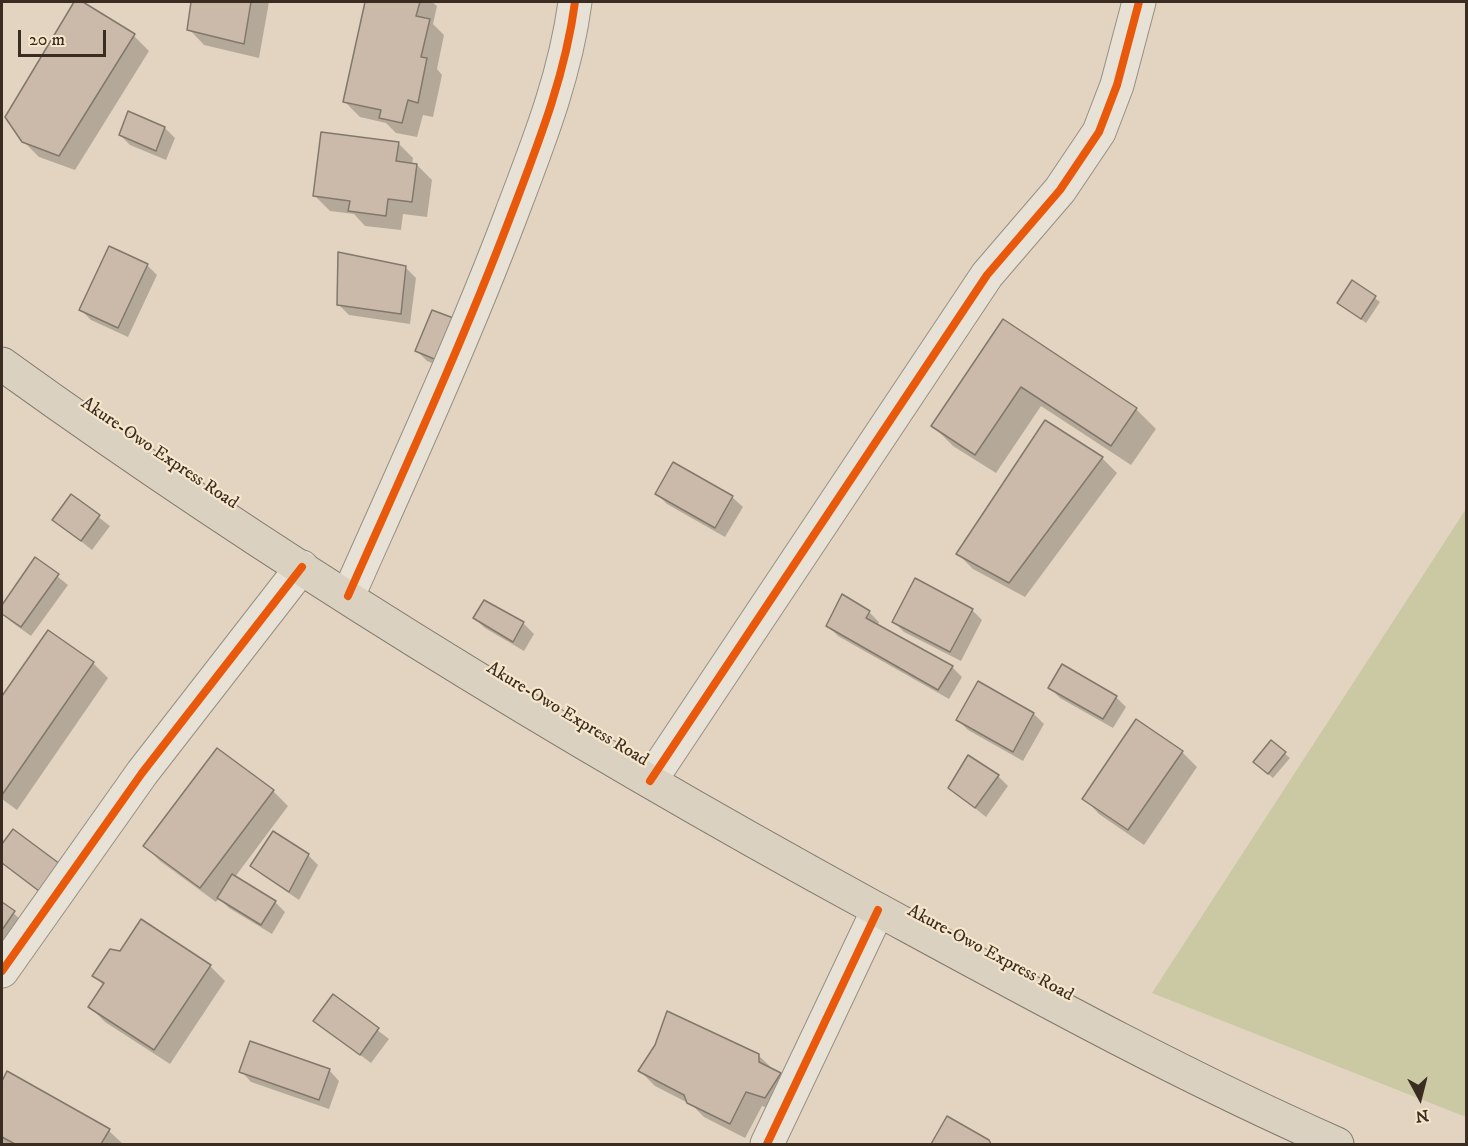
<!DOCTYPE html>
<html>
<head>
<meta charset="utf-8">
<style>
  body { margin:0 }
  #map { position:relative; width:1468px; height:1146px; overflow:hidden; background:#e2d4c0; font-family:"IM FELL DW Pica",serif }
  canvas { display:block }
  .frame { position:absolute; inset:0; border:3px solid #3a2c20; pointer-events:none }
  .north { position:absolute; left:1390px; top:1068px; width:60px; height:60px; -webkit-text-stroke:4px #f6e6cc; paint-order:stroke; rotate:173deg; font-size:16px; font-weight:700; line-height:24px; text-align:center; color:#3a2c20 }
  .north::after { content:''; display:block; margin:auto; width:21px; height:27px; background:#3a2c20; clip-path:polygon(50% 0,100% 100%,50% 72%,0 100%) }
  .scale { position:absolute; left:18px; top:30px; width:88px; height:27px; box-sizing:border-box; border:3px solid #3a2c20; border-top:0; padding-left:8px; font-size:18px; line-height:21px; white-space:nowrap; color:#3a2c20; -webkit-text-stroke:4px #f6e6cc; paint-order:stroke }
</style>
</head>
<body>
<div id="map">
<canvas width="1468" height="1146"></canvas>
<div class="frame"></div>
<div class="north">N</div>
<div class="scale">20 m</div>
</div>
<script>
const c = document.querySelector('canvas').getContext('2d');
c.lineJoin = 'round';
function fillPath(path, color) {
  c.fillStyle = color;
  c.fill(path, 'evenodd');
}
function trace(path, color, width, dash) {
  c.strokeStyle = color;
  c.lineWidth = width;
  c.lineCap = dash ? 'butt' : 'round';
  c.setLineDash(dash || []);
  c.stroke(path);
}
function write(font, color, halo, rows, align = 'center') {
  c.font = font + ' "IM FELL DW Pica",serif';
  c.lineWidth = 4.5;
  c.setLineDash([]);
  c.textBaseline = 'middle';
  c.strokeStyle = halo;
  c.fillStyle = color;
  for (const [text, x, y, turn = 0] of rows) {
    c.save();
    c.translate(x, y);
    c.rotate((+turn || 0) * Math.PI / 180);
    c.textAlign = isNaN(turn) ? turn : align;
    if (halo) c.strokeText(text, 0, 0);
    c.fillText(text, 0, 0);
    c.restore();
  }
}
fillPath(new Path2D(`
  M1466 509V1117L1152 993Z`), '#cbc8a4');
fillPath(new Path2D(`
  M76 2 134 36 149 51 75 170 39 157 23 141 7 117Z
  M193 2H269L259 58 204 45 189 29Z
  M367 2H432L437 6 433 24 444 35 437 69 442 75 433 117 423 115 417 137 396 133 386 123 360 117 345 102Z
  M129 113 165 128 175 138 166 160 130 145 120 135Z
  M398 143 413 158 412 165H417L432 180 427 217 403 214 401 230 365 226 354 214 330 211 315 196Z
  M147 265 157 275 128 337 91 320 81 310Z
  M405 267 416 278 410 324 349 315 339 305Z
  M1353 282 1380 302 1366 323 1339 303Z
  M433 312 449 370 427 361 417 351Z
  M1003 321 1136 409 1156 429 1131 465 1041 406 996 473 953 446 933 426Z
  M1102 458 1117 473 1025 597 973 569 958 554Z
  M674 464 732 497 743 507 725 537 667 504 657 494Z
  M71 496 110 526 92 550 54 520Z
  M36 559 68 585 31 636 10 621 2 613V608Z
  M484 602 524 624 534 634 524 651 485 628 474 618Z
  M972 610 982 620 961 661 904 632 894 622Z
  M869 612 879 622 877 626 952 667 962 677 949 699 838 636 828 626Z
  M48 632 93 663 108 678 17 810 2 799V699Z
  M978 683 1034 714 1044 724 1023 761 968 730 958 720Z
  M1050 688 1116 697 1126 707 1113 728 1060 698Z
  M1271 742 1290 758 1273 778 1259 766Z
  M1182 752 1197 767 1144 845 1099 814 1084 798Z
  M998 776 1008 786 986 817 950 788Z
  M273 791 288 806 235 877 275 902 285 912 272 934 229 908 219 898 216 902 160 861 145 846Z
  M13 831 50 900 2 863V846Z
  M308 855 318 865 299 900 262 875 252 865Z
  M2 903 29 927 2 967Z
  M210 966 225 981 170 1064 105 1022 90 1007 104 986 94 975Z
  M333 996 389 1039 371 1063 315 1021Z
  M657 1046 758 1055 795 1090 780 1112 762 1106 745 1138 704 1117 692 1105 655 1086 640 1071Z
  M329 1070 339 1081 329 1109 251 1082 241 1071Z
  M8 1073 109 1131 123 1144H6L2 1142V1084Z
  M948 1118 989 1141 992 1144H933Z`), '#0003');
const building = new Path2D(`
  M74 2H83L135 34 59 156 22 142 5 117Z
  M191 2H251L244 44 187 30Z
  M365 2H420L416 16 430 19 421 57 427 58 418 103 408 100 402 123 379 118 381 110 343 102Z
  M128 111 165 127 156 151 119 135Z
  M321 132 399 142 396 161 417 164 412 202 388 199 386 216 348 211 350 201 313 196Z
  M109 246 148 264 118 328 79 310Z
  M338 252 406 266 401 314 337 305Z
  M1352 280 1376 296 1361 319 1337 303Z
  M432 310 456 319 439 361 415 351Z
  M1003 319 1137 408 1111 446 1021 387 975 455 931 426Z
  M1045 420 1103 457 1009 583 956 554Z
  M673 462 733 496 715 528 655 494Z
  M71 494 100 515 81 541 52 520Z
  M35 557 59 574 21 627 2 614V605Z
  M915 578 973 609 950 652 892 622Z
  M842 594 870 611 866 618 953 666 938 690 826 626Z
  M484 600 524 622 513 642 473 618Z
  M48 630 94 662 2 795V696Z
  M1062 664 1117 696 1103 719 1048 688Z
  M978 681 1034 713 1013 752 956 720Z
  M1136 719 1183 751 1128 830 1082 799Z
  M1271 740 1286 752 1268 774 1253 762Z
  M217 748 274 790 200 888 143 846Z
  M968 755 999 775 975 808 948 788Z
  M13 829 60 864 39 891 2 863V844Z
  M273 831 309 854 289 892 250 866Z
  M232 874 276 901 261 925 217 898Z
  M2 902 15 911 2 930Z
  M141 919 211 965 154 1050 88 1007 104 983 92 976 110 949 120 951Z
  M333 994 379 1028 360 1055 313 1021Z
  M667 1011 759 1054V1062L781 1073 765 1098 746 1092 730 1124 687 1103 684 1095 638 1071 655 1045Z
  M250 1041 330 1069 319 1100 239 1072Z
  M7 1071 110 1129 101 1144H15L2 1137V1081Z
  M947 1116 989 1140 991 1144H931Z`);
fillPath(building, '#cbbaaa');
trace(building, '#81786c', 1.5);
const minor = new Path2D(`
  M348 596C404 470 462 344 511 215 538 144 565 77 575 2
  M650 781 987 275 1060 190 1099 132 1117 85 1139 2
  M2 971 142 773 302 567
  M767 1144 878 910`);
const trunk = new Path2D(`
  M2 364C279 564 573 743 873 907 1026 990 1178 1074 1337 1144`);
trace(minor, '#988f82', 35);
trace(trunk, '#81786c', 35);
trace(minor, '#e7e1d6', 33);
trace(trunk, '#dad1c1', 33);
trace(new Path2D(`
  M348 596C404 470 462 344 511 215 538 144 565 77 575 2
  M650 781 987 275 1060 190 1099 132 1117 85 1139 2
  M2 971 142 773 302 567
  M767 1144 878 910`), '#e8590c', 8);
write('18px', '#3a2c20', '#f6e6cc', [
  ["Akure-Owo Express Road",159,454,34],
  ["Akure-Owo Express Road",567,715,31],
  ["Akure-Owo Express Road",990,954,28]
]);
</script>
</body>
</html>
